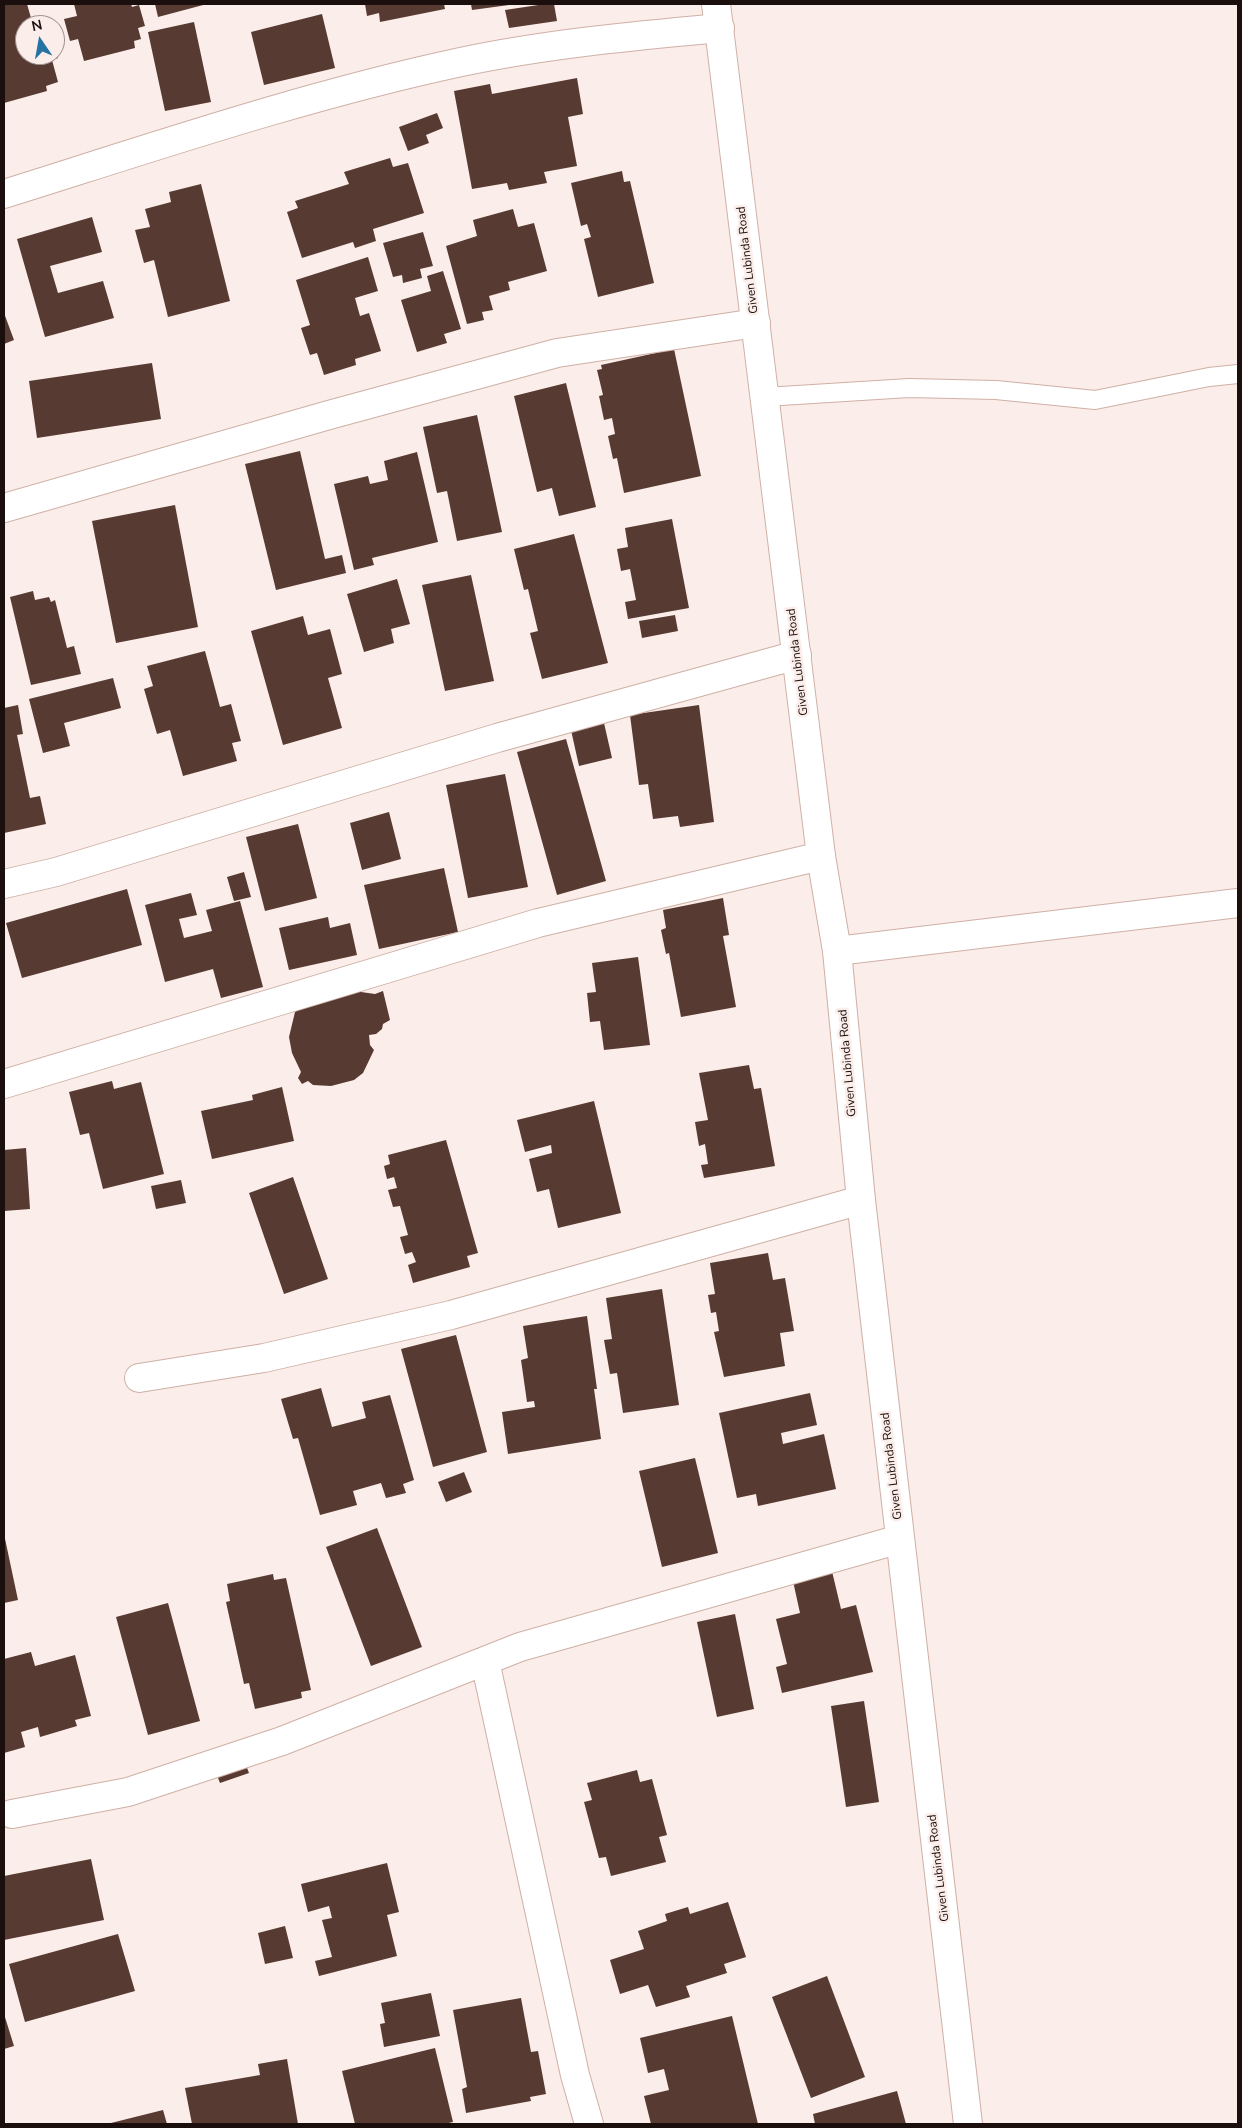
<!DOCTYPE html>
<html>
<head>
<meta charset="utf-8">
<style>
  body { margin:0 }
  #map { position:relative; width:1242px; height:2128px; overflow:hidden; background:#fbede9; font-family:"Nunito Sans",sans-serif }
  canvas { display:block }
  .frame { position:absolute; inset:0; border:5px solid #1a0f0c; pointer-events:none }
  .north { position:absolute; left:15px; top:15px; width:50px; height:50px; box-sizing:border-box; background:#fbede9; border:1px solid #a19491; border-radius:50%; rotate:348deg; font-size:14px; font-weight:700; line-height:20px; text-align:center; color:#1a0f0c }
  .north::after { content:''; display:block; margin:auto; width:18px; height:22px; background:#2573a5; clip-path:polygon(50% 0,100% 100%,50% 72%,0 100%) }
</style>
</head>
<body>
<div id="map">
<canvas width="1242" height="2128"></canvas>
<div class="frame"></div>
<div class="north">N</div>
</div>
<script>
const c = document.querySelector('canvas').getContext('2d');
c.lineJoin = 'round';
function fillPath(path, color) {
  c.fillStyle = color;
  c.fill(path, 'evenodd');
}
function trace(path, color, width, dash) {
  c.strokeStyle = color;
  c.lineWidth = width;
  c.lineCap = dash ? 'butt' : 'round';
  c.setLineDash(dash || []);
  c.stroke(path);
}
function write(font, color, halo, rows, align = 'center') {
  c.font = font + ' "Nunito Sans",sans-serif';
  c.lineWidth = 5;
  c.setLineDash([]);
  c.textBaseline = 'middle';
  c.strokeStyle = halo;
  c.fillStyle = color;
  for (const [text, x, y, turn = 0] of rows) {
    c.save();
    c.translate(x, y);
    c.rotate((+turn || 0) * Math.PI / 180);
    c.textAlign = isNaN(turn) ? turn : align;
    if (halo) c.strokeText(text, 0, 0);
    c.fillText(text, 0, 0);
    c.restore();
  }
}
fillPath(new Path2D(`
  M4 4H27L33 25H25V55H55L56 50 58 58 52 60 58 82 46 86 47 91 4 103Z
  M74 4H131L132 7 139 5 145 26 138 28 141 39 134 41 135 48 84 61 78 39 70 41 64 19 77 16Z
  M155 4H207L158 17Z
  M365 4H444L445 9 380 22 379 13 367 16Z
  M471 4H509V5L472 10Z
  M545 4H554L557 21 509 28 505 10Z
  M322 14 335 68 264 85 251 32Z
  M194 22 211 102 165 111 148 32Z
  M577 78 583 114 568 117 577 166 544 172 547 183 509 190 507 183 472 189 454 91 490 84 492 94Z
  M437 113 443 128 426 135 429 143 408 151 399 127Z
  M390 158 393 167 408 163 424 213 373 229 376 241 355 248 353 242 302 258 287 212 298 208 295 201 349 184 344 172Z
  M622 171 624 182 630 181 654 283 598 297 584 239 591 237 587 224 581 226 571 183Z
  M201 184 230 301 168 317 154 260 144 263 135 230 150 227 145 209 171 202 169 192Z
  M513 209 518 227 534 223 547 271 508 282 510 290 489 296 493 310 482 312 484 320 467 324 446 246 477 236 473 220Z
  M92 217 102 252 50 266 58 293 103 281 114 318 45 337 17 239Z
  M423 232 433 266 420 269 422 278 403 283 402 275 393 277 383 243Z
  M368 257 378 291 355 298 360 316 369 313 381 351 355 359 356 365 324 375 317 353 310 355 301 328 310 325 296 280Z
  M443 271 461 329 444 334 447 343 417 352 401 300 431 291 427 276Z
  M4 313 14 340 4 344Z
  M674 349 701 476 624 493 617 458 613 459 608 436 615 434 612 418 604 420 599 396 603 395 597 370 602 369 601 365Z
  M152 363 161 419 37 438 29 381Z
  M566 383 596 507 559 516 552 488 537 492 514 396Z
  M477 415 502 532 457 541 447 491 437 493 423 427Z
  M300 451 325 559 342 555 346 573 276 590 245 464Z
  M417 452 438 542 372 558 374 565 354 570 334 484 368 476 370 484 388 480 384 461Z
  M175 505 198 627 116 643 92 521Z
  M672 519 689 608 628 619 625 602 636 600 630 569 621 571 617 549 628 547 625 528Z
  M574 534 608 663 542 679 530 633 538 631 528 589 524 590 514 549Z
  M471 575 494 681 445 691 422 585Z
  M397 579 410 624 391 629 394 643 364 652 347 594Z
  M33 591 35 600 49 597 51 602 55 600 67 648 74 646 81 674 31 685 10 597Z
  M675 615 678 631 642 638 639 621Z
  M303 616 308 635 330 629 342 674 328 678 342 728 283 745 251 631Z
  M205 651 220 707 231 704 241 741 232 743 237 761 183 776 170 730 157 734 144 689 153 686 147 666Z
  M113 678 121 708 64 723 70 746 43 753 29 699Z
  M18 705 23 734 17 735 30 798 40 796 46 824 4 833V708Z
  M699 705 714 822 680 827 678 816 653 819 648 784 639 785 630 715Z
  M604 723 612 758 579 766 571 730Z
  M566 739 606 881 557 895 517 752Z
  M505 774 528 887 468 898 446 785Z
  M389 812 401 859 362 870 350 823Z
  M298 824 317 898 265 911 246 837Z
  M444 868 458 932 379 949 364 885Z
  M244 872 251 897 234 901 227 877Z
  M127 889 142 945 22 978 6 923Z
  M191 893 197 915 179 919 184 938 212 931 206 910 240 901 263 987 221 998 213 969 165 982 145 905Z
  M723 898 729 935 723 936 736 1007 681 1017 669 953 666 954 661 930 666 928 663 910Z
  M328 917 330 928 350 923 357 955 289 970 279 928Z
  M638 957 650 1045 604 1050 600 1021 590 1022 587 993 596 992 592 963Z
  M354 991 375 994 383 991 390 1020 383 1024 382 1029 376 1034 369 1035 370 1045 374 1050 363 1073 354 1080 331 1086 313 1085 308 1081 302 1084 298 1078 301 1072 292 1053 289 1037 295 1012 307 1004Z
  M749 1065 754 1089 761 1088 775 1166 704 1178 701 1165 708 1164 705 1144 699 1146 695 1122 708 1120 699 1073Z
  M112 1081 114 1089 141 1082 164 1174 103 1189 89 1133 80 1135 69 1092Z
  M282 1087 294 1141 212 1159 201 1111 253 1100 252 1095Z
  M594 1101 621 1213 558 1228 549 1189 537 1192 529 1159 552 1153 551 1145 525 1152 517 1120Z
  M446 1140 478 1253 467 1256 470 1267 413 1283 408 1265 416 1262 412 1252 405 1254 400 1237 408 1235 400 1206 393 1207 388 1190 397 1188 394 1177 387 1179 384 1166 390 1164 388 1155Z
  M26 1148 30 1209 4 1211V1150Z
  M293 1177 328 1279 284 1294 249 1193Z
  M181 1180 186 1203 156 1209 151 1186Z
  M768 1253 773 1280 785 1278 794 1331 780 1333 785 1366 724 1377 714 1332 719 1331 716 1312 711 1313 708 1295 715 1294 710 1263Z
  M662 1289 679 1405 623 1413 617 1373 610 1374 604 1340 612 1339 606 1298Z
  M587 1316 597 1389H594L601 1439 508 1454 502 1412 535 1407 534 1401 527 1402 521 1360 528 1358 523 1326Z
  M456 1335 487 1452 433 1467 401 1349Z
  M321 1388 332 1427 366 1418 362 1402 390 1395 414 1480 403 1484 406 1493 386 1498 381 1483 353 1491 357 1505 320 1515 298 1438 293 1439 281 1399Z
  M810 1393 817 1425 781 1433 783 1444 824 1434 836 1489 758 1506 756 1494 737 1498 719 1413Z
  M695 1458 718 1553 662 1567 639 1471Z
  M464 1472 472 1492 446 1502 438 1482Z
  M377 1528 422 1647 371 1666 326 1547Z
  M4 1534 18 1600 4 1603Z
  M830 1563 841 1609 856 1605 873 1672 782 1693 776 1667 787 1664 776 1619 800 1613 791 1572Z
  M273 1574 274 1580 286 1578 311 1690 301 1692 302 1698 255 1709 249 1683 244 1684 226 1602 230 1601 227 1584Z
  M168 1603 200 1721 148 1735 116 1617Z
  M735 1614 754 1709 717 1717 697 1622Z
  M31 1652 35 1666 75 1655 91 1716 75 1720 77 1726 40 1737 38 1727 21 1732 25 1747 4 1753V1659Z
  M864 1701 879 1802 846 1807 831 1706Z
  M244 1760 249 1773 220 1783 215 1770Z
  M637 1770 640 1782 652 1779 667 1835 659 1837 666 1862 611 1876 606 1857 599 1858 584 1802 592 1800 587 1783Z
  M91 1859 104 1920 4 1940V1876Z
  M387 1863 399 1912 387 1915 397 1956 319 1976 315 1961 332 1957 322 1920 332 1918 329 1906 308 1912 301 1884Z
  M728 1902 746 1957 724 1964 727 1973 686 1986 690 1997 656 2007 648 1985 620 1994 610 1960 644 1949 638 1931 667 1921 665 1914 688 1907 690 1914Z
  M285 1926 293 1958 265 1964 258 1933Z
  M118 1934 135 1991 25 2022 9 1964Z
  M827 1976 865 2077 811 2098 772 1997Z
  M431 1993 440 2036 384 2047 380 2024 385 2023 381 2003Z
  M521 1998 531 2052 538 2051 546 2094 530 2097 531 2101 466 2113 462 2089 467 2087 453 2010Z
  M4 2014 14 2046 4 2049Z
  M732 2016 758 2124H651L644 2096 669 2090 664 2069 648 2073 640 2038Z
  M435 2048 453 2122 444 2124H355L342 2071Z
  M287 2059 298 2124H192L185 2088 260 2075 258 2064Z
  M897 2091 906 2124H815L813 2114Z
  M163 2110 167 2124H107Z`), '#573a31');
const service = new Path2D(`
  M765 397 909 388 996 390 1095 400 1209 377 1238 374`);
const minor = new Path2D(`
  M4 194C154 147 307 95 461 62 546 44 633 36 720 28
  M4 508 329 415 557 353 756 323
  M4 884 56 872 497 738 797 655
  M837 951 1238 903
  M4 1084 538 923 821 856
  M139 1378 264 1358 451 1315 861 1200
  M485 1661 575 2075 589 2124
  M12 1814 128 1792 282 1741 520 1647 900 1539`);
const tertiary = new Path2D(`
  M716 4 821 856 837 951 861 1200 968 2124`);
trace(service, '#cfb0a6', 20);
trace(minor, '#cfb0a6', 30);
trace(tertiary, '#cfb0a6', 30);
trace(service, '#fff', 18);
trace(minor, '#fff', 28);
trace(tertiary, '#fff', 28);
write('12px', '#1a0f0c', '#fbede9', [
  ["Given Lubinda Road",748,260,-97],
  ["Given Lubinda Road",798,662,-97],
  ["Given Lubinda Road",848,1063,-95],
  ["Given Lubinda Road",892,1466,-97],
  ["Given Lubinda Road",939,1868,-97]
]);
</script>
</body>
</html>
